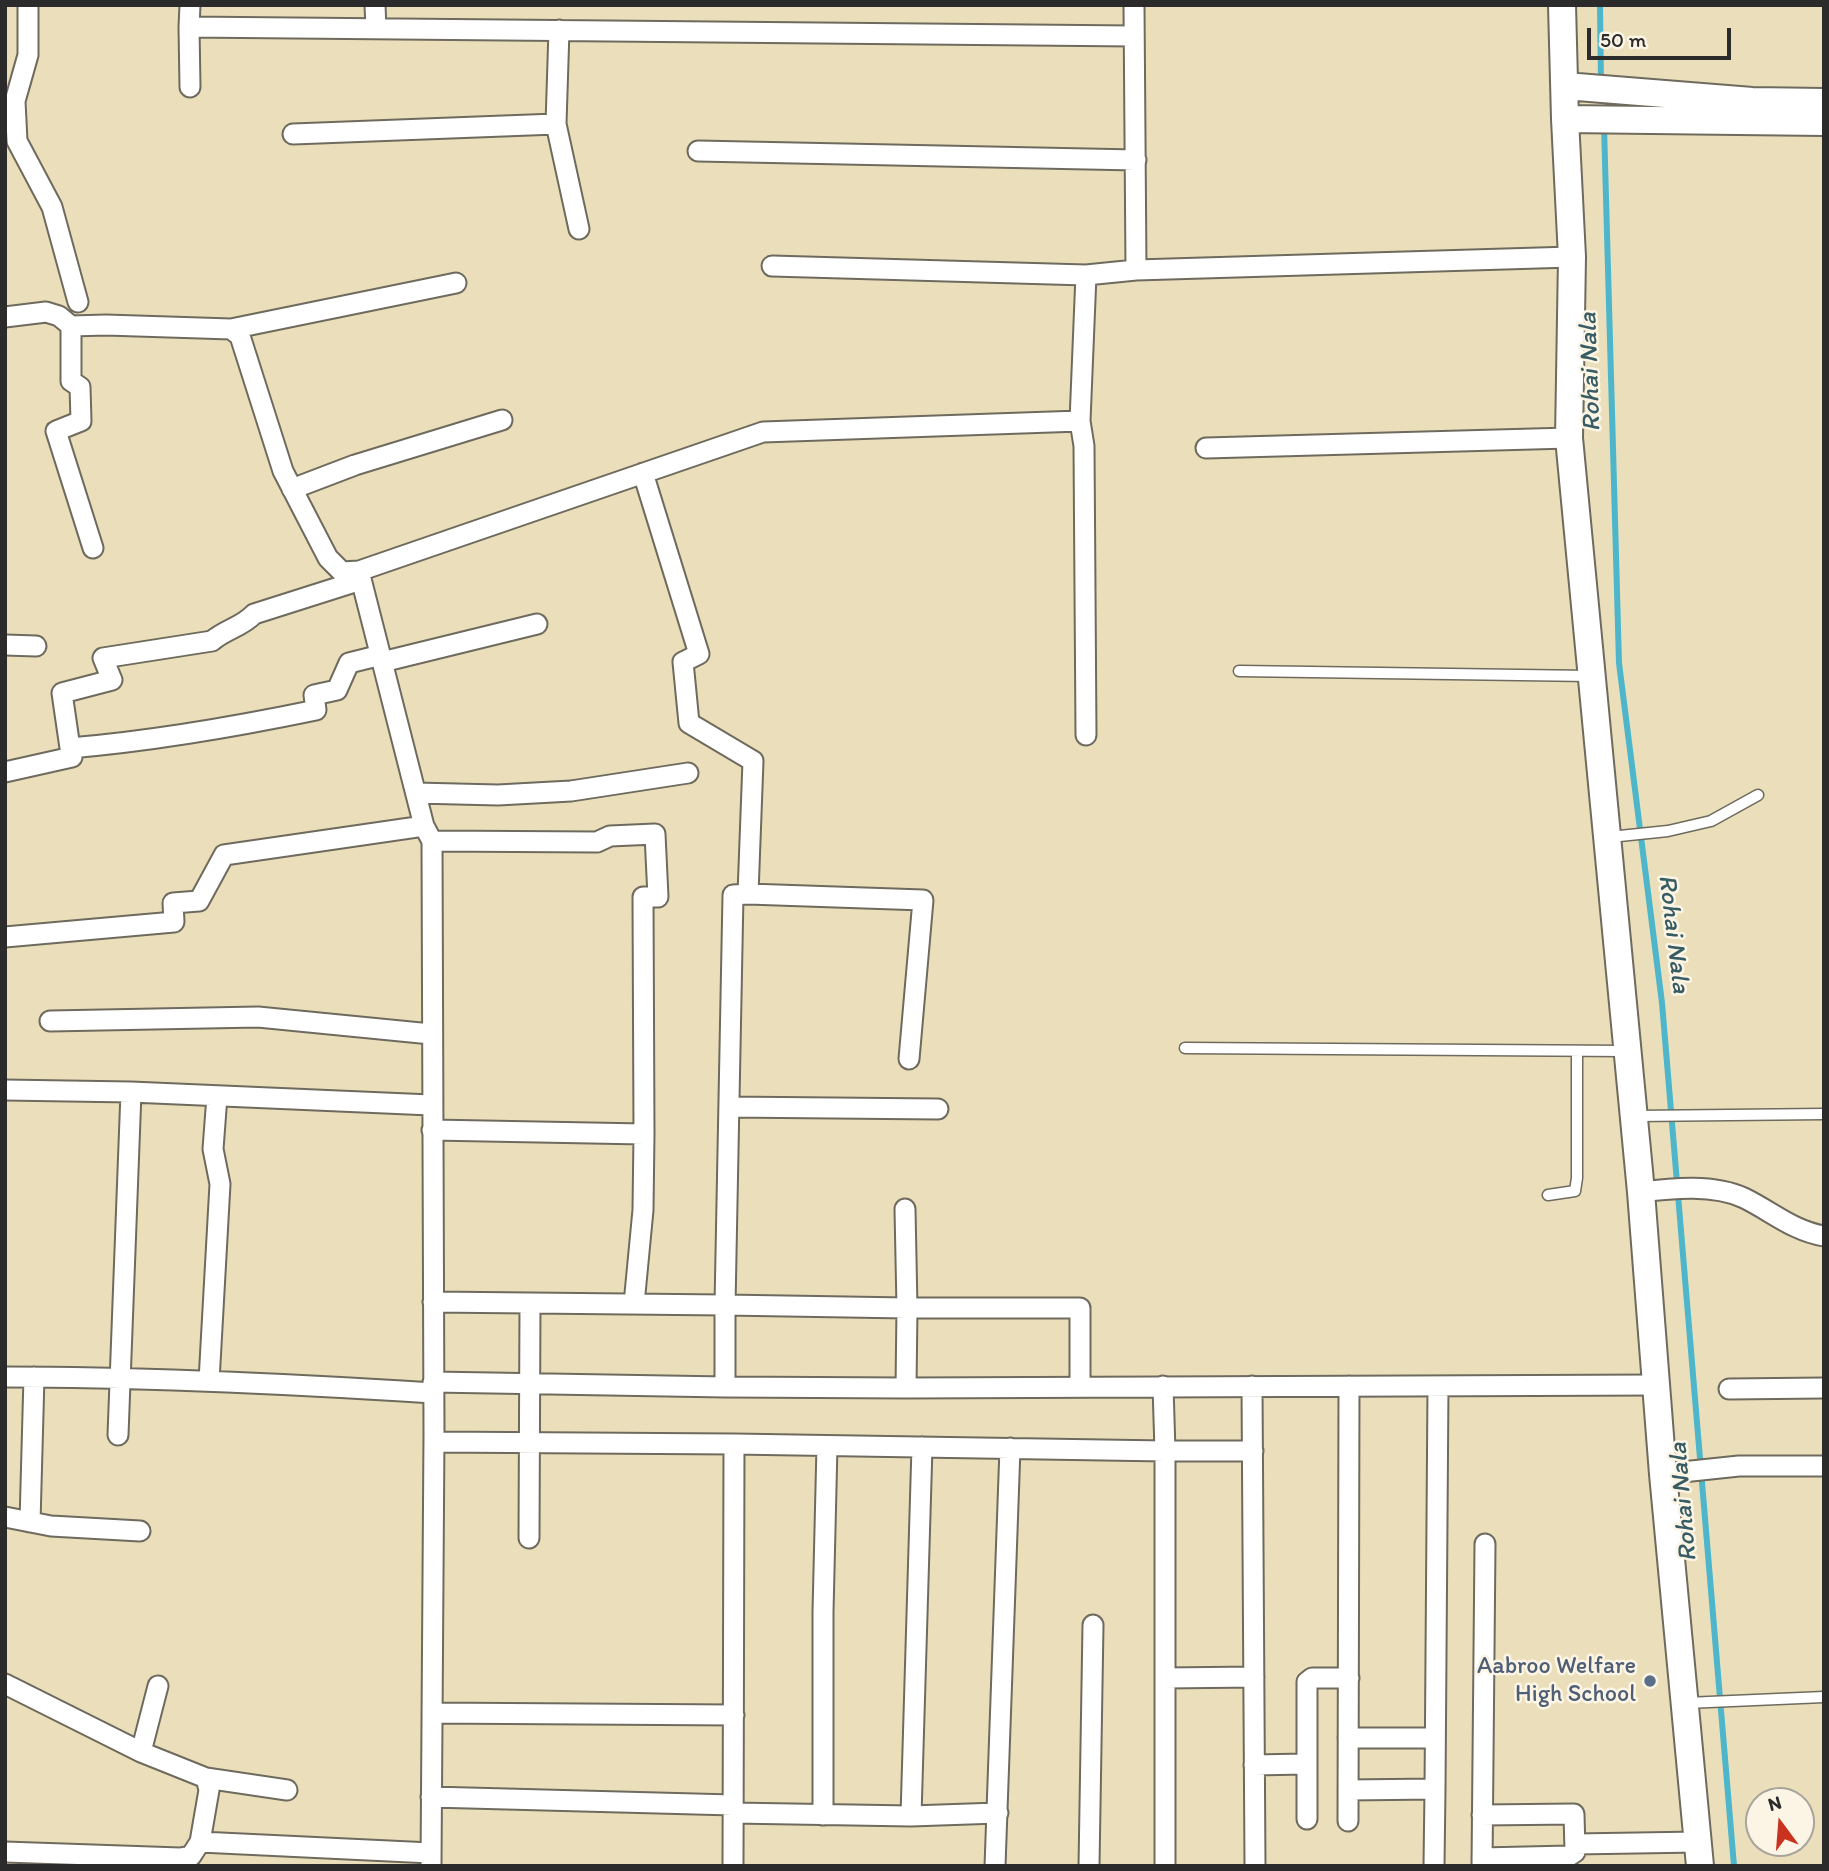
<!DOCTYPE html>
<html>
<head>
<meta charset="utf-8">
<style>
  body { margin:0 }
  #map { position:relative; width:1829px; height:1871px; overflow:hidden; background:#ebdfbb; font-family:Itim,sans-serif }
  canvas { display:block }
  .frame { position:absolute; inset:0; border:7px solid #2b2b2b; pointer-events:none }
  .north { position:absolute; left:1745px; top:1787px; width:70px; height:70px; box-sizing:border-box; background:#fcf5e5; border:2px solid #a8a49b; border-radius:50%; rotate:344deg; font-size:19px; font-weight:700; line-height:28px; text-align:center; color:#2b2b2b }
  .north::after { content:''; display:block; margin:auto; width:24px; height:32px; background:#c8321e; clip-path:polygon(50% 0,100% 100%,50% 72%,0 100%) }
  .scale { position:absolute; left:1587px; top:28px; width:144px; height:32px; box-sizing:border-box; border:4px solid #2b2b2b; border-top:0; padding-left:9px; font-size:21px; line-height:24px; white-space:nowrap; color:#2b2b2b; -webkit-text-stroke:5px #fcf5e5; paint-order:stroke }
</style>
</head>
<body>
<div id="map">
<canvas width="1829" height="1871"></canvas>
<div class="frame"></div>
<div class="north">N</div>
<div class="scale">50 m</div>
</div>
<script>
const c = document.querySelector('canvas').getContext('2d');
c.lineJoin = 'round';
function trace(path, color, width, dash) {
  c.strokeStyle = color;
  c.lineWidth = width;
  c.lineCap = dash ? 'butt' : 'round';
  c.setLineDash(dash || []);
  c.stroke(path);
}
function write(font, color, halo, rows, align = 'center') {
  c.font = font + ' Itim,sans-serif';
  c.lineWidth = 5;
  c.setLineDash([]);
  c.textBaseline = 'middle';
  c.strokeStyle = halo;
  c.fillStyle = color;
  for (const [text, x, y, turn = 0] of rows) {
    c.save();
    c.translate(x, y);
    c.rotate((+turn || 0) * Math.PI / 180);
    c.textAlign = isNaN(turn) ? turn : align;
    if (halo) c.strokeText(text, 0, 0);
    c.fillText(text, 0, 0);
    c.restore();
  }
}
trace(new Path2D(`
  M1600 5 1601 84
  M1604 126 1619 663 1662 1003 1734 1866`), '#4db6ca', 6);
const lane = new Path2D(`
  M1239 671 1590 676
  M1610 837 1668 831 1711 821 1758 795
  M1185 1048 1626 1051
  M1636 1116 1824 1114
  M1548 1195 1575 1191 1577 1178V1052
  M1686 1703 1824 1697`);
const street = new Path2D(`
  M28 5V55L15 101 17 141 52 207 78 302
  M375 5 376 29
  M189 27 190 5
  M190 87 189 27 1134 36
  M556 124 579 229
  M293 134 556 124 559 30
  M698 151 1136 160
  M772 266 1086 275
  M1136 270 1572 257
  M5 317 46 312 59 316 71 326 106 325 231 329 456 283
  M71 326V381L80 387 81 421 56 431 93 548
  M231 329 240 336 283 471 328 558 342 572 359 571 763 432 1080 421
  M1206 448 1569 438
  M292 489 355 465 502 420
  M359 571 424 826 432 841 434 1433 431 1866
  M5 645 36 646
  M382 662 537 624
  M1086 735 1084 446 1080 421 1086 275 1136 270 1134 5
  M70 748 62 693 112 680 103 658 212 641C226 629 242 627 254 614L361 580
  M5 772 72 757 70 748C153 741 234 727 316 710L314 695 337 690 349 663 381 655
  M416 793 498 795 571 791 688 773
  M432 841 597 842 610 836 655 834 658 897H643L644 1134
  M748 894 923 900 909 1059
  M5 937 174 922 173 903 199 901 224 855 424 826
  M50 1021 258 1017 431 1034
  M5 1090 131 1092 431 1105
  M729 1107 938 1109
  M432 1130 644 1134 643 1210 634 1304
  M1641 1192C1673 1188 1714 1184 1744 1198 1771 1211 1793 1231 1824 1236
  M905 1209 907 1308H1080V1386
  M433 1302 725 1305 733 895 748 894 753 761 689 723 683 662 699 654 643 473
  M5 1377C148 1377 291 1384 433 1393
  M209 1381 220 1184 213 1149 217 1096
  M433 1382 725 1387V1305L907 1308 906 1388
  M1252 1386 1255 1866
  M725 1387 906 1388 1657 1385
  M1729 1389 1824 1388
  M118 1435 131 1092
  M434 1442 734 1444 733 1866
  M734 1444 1165 1451 1163 1386
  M1663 1474 1739 1466H1824
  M5 1517 51 1526 140 1531
  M30 1522 34 1377
  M529 1538 530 1303
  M1165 1678 1254 1677
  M5 1684 141 1752 206 1778 209 1790 200 1842 431 1853
  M432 1713 734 1715
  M1348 1738H1435
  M141 1752 158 1686
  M1254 1765 1305 1764
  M206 1778 287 1790
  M1435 1789 1438 1386
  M1348 1790 1435 1789 1434 1866
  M431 1797 733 1805
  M733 1813 911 1816 998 1813
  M823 1815V1612L827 1446
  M911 1816 922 1447
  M1307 1819V1682L1312 1678H1349
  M1348 1821 1349 1386
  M1575 1844 1698 1842
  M5 1852 180 1858 191 1856 200 1842
  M1482 1858 1569 1856 1575 1852 1574 1814 1482 1815
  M995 1866 1010 1448
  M1089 1866 1093 1625
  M1165 1866V1451H1253
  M1482 1866 1485 1544`);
const secondary = new Path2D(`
  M1562 5 1565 119 1572 257 1569 438 1641 1192 1663 1474 1700 1866
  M1565 86 1752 101 1824 102
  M1565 119 1824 122`);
trace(lane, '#6e6a5d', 13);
trace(street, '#6e6a5d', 23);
trace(secondary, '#6e6a5d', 30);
trace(lane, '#fff', 10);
trace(street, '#fff', 19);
trace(secondary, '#fff', 26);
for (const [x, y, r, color] of [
  [1650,1681,7,"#5c6f8a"]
]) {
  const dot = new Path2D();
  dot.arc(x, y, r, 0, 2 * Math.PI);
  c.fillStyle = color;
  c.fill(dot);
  trace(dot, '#fcf5e5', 2.5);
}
write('24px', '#4e5e75', '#fcf5e5', [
  ["Aabroo Welfare",1636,1667],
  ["High School",1636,1695]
], 'right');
write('italic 26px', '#375c63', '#fcf5e5', [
  ["Rohai Nala",1591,372,-92],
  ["Rohai Nala",1673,934,83],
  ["Rohai Nala",1684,1502,-95]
]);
</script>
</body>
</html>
